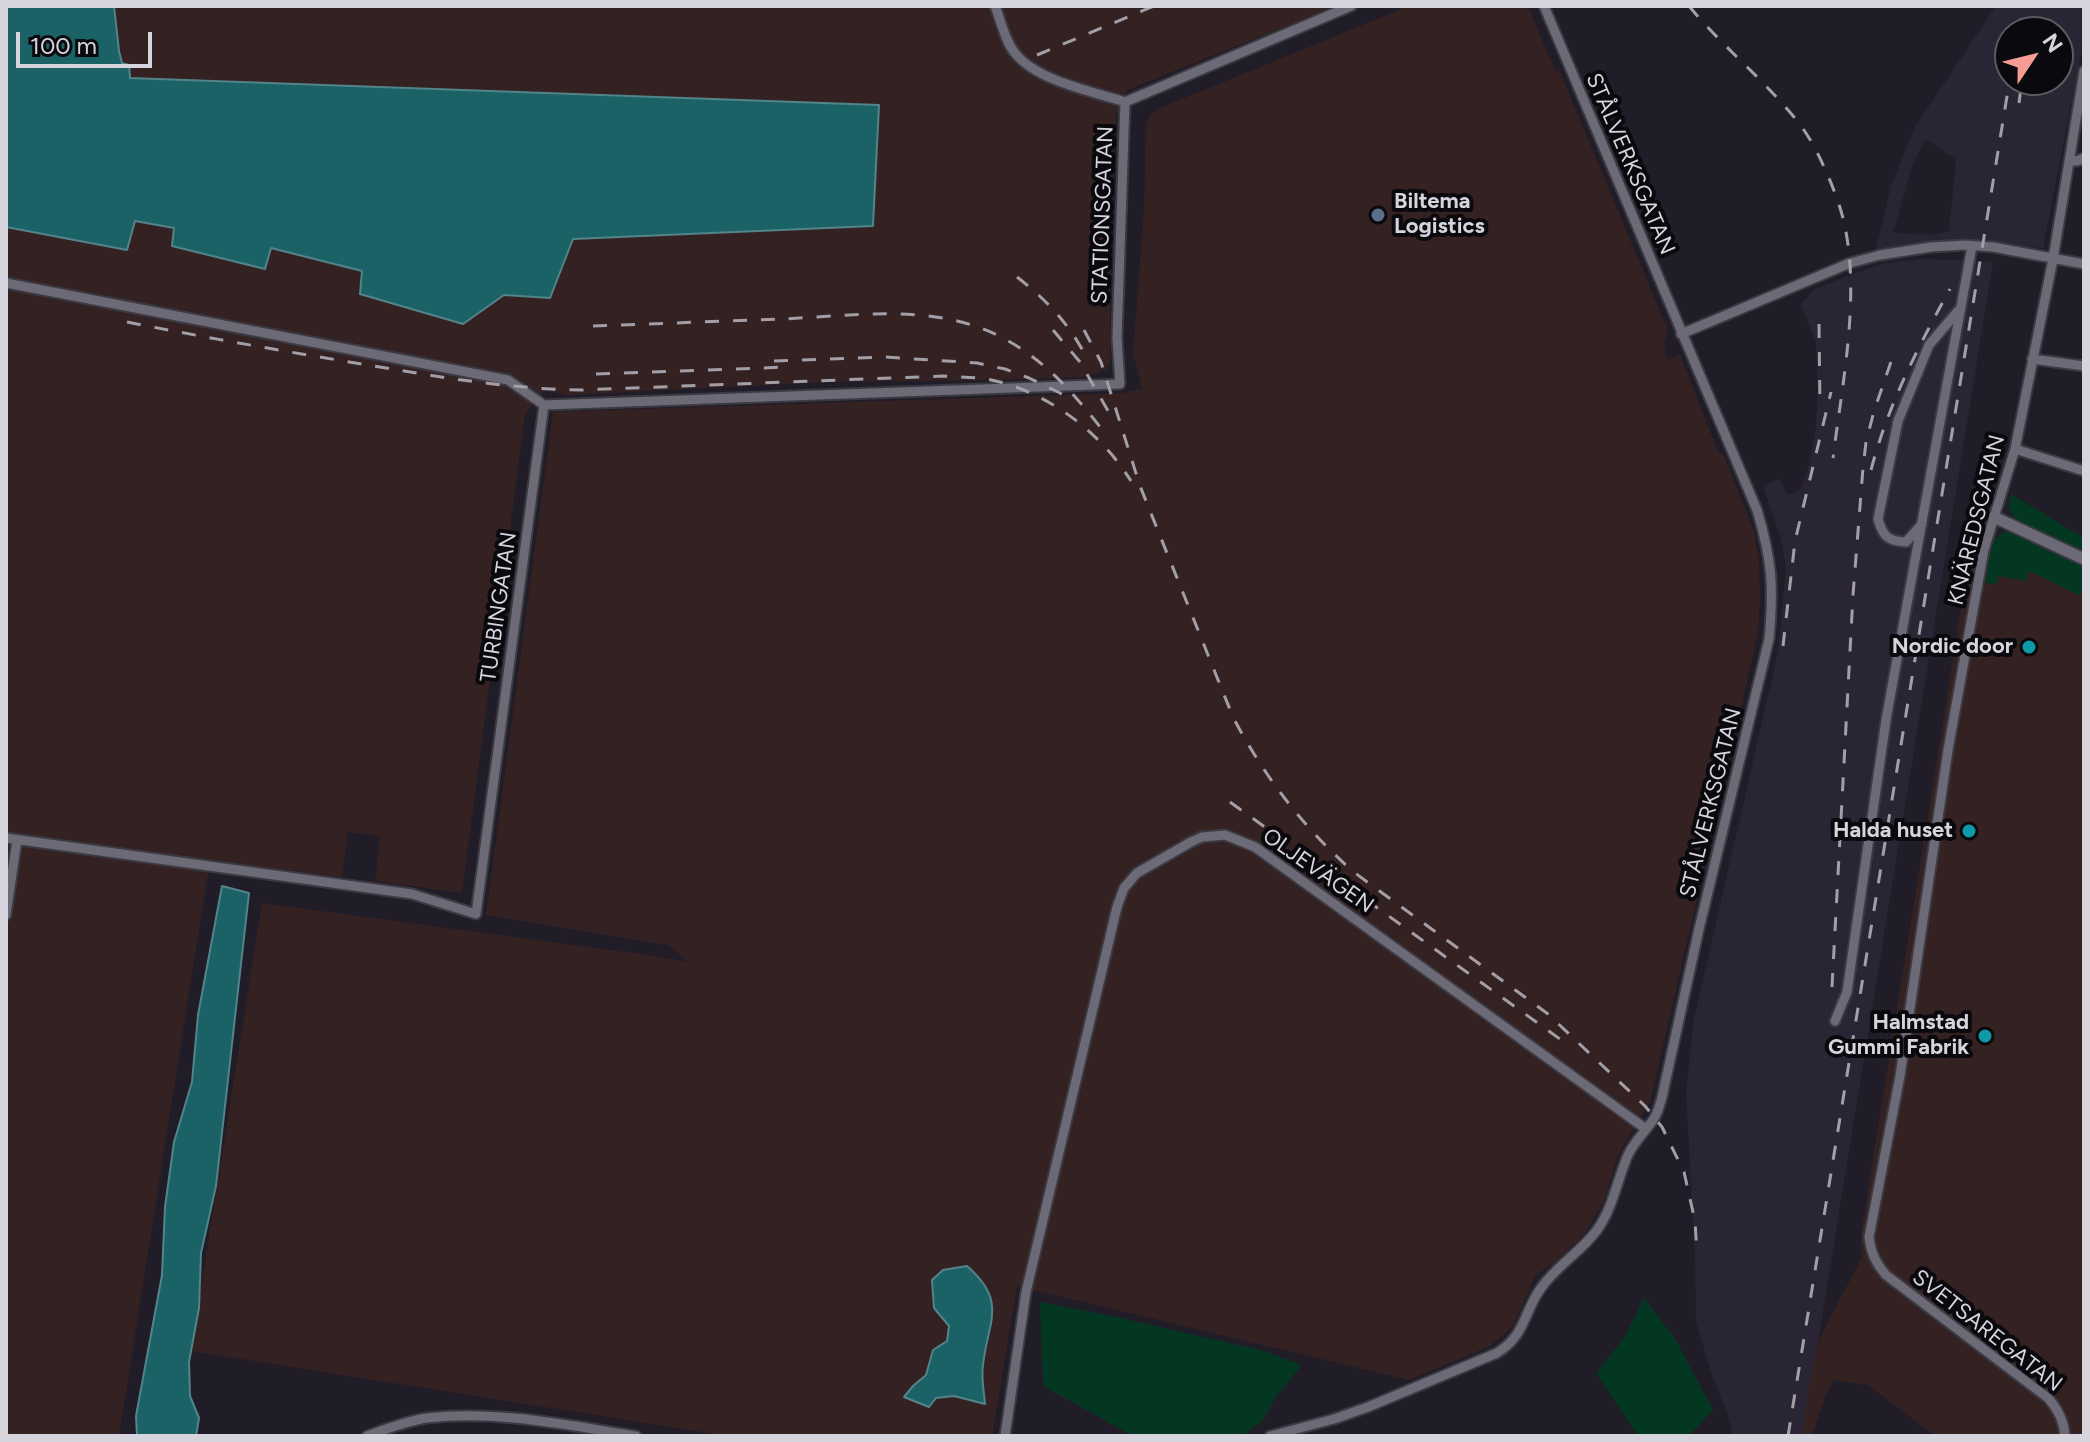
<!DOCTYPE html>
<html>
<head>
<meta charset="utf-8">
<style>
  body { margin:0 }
  #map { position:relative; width:2090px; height:1442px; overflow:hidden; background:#211d28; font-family:Figtree,sans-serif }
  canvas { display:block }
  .frame { position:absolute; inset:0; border:8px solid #d6d4dc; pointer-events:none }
  .north { position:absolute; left:1994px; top:16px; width:80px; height:80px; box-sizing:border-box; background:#0a090d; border:2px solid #5c5a60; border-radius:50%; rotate:55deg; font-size:22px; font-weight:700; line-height:32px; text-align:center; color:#d6d4dc }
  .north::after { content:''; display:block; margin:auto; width:28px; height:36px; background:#f59c94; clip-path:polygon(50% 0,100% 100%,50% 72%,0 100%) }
  .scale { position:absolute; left:16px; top:32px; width:136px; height:36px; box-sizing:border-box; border:4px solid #d6d4dc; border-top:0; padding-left:10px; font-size:24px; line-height:28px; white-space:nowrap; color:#d6d4dc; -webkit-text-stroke:6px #0a090d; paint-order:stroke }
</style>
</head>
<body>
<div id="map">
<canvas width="2090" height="1442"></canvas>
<div class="frame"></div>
<div class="north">N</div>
<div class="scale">100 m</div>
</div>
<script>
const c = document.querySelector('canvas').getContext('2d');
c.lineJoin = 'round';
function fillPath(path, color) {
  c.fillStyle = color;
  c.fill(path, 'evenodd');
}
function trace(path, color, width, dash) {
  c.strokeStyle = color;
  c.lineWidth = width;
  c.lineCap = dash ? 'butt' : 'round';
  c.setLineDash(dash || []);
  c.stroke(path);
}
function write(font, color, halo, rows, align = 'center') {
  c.font = font + ' Figtree,sans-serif';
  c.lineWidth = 8;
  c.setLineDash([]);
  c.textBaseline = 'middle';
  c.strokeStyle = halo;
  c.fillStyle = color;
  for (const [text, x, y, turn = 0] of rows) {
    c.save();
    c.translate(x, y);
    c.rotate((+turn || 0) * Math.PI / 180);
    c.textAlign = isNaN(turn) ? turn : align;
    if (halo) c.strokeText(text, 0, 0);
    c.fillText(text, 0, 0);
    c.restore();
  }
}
fillPath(new Path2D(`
  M1996 6H2084V38L2043 248 1963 240 1876 249 1891 186 1915 127ZM2010 32H2058V80H2010ZM1925 139 1956 159 1949 231 1933 235 1893 233 1912 167Z
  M1926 259 1993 262 1814 1367 1801 1436H1733L1727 1413 1710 1369 1696 1321 1695 1253 1686 1091 1694 1019 1778 652 1786 567 1781 539 1763 486 1780 479 1787 495 1801 489 1809 465 1816 426 1818 393 1816 344 1801 304 1815 289 1855 273 1886 263Z`), '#2a2535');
fillPath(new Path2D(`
  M114 6H1336L1127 90 1118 109 1114 132 1110 242V363L1106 370 1083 377 1001 380 829 382 567 395 544 391 525 414 462 893 375 881 380 836 348 832 342 877 210 860 119 1436H6V227L126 250 134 221 175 229 172 247 266 269 270 248 363 272 463 324 504 295 550 298 573 239 873 225 878 105 130 78 122 63 119 51Z
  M1409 6H1528L1555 71 1559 70 1665 323 1668 330 1664 345 1667 360 1680 355 1719 454 1723 453 1754 531 1759 559 1760 599 1758 633 1650 1102 1619 1153 1603 1203 1585 1233 1555 1262 1535 1276 1514 1325 1490 1346 1409 1380 1017 1286 992 1436H728L191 1351 262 903 648 955 688 962 668 945 486 915 553 412 1123 393 1142 388 1133 354 1144 208 1146 123 1151 114 1160 108Z
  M1974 527 2084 577V1436H1935L1868 1385 1834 1380 1826 1394 1812 1436H1801L1817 1343 1861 1259V1234Z`), '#342122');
fillPath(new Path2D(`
  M2011 494 2084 538V552L2014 518 2008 507Z
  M2010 531 2084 567V587L2079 595 2029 571 2026 581 1999 576 1997 584 1985 583C1989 563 1986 534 2010 531Z
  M1644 1298 1676 1340 1713 1410 1689 1436H1638L1596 1373 1624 1338Z
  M1040 1302 1116 1317 1264 1351 1302 1365 1278 1394 1261 1422 1242 1436H1133L1043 1386Z`), '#043721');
const water = new Path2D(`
  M6 6H114L119 51 122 63 129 65 130 78 879 105 873 226 573 239 550 298 504 295 463 324 360 294 362 271 271 248 265 269 172 246 174 228 135 221 127 250 6 227Z
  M222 886 249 893 216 1186 201 1253 199 1308 189 1362 190 1396 199 1418 196 1436H137L136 1416 162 1275 165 1207 174 1142 192 1082 198 1015Z
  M967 1266C1008 1302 988 1320 983 1365 981 1378 984 1392 985 1404L954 1396 936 1398 929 1407 904 1397 913 1386 926 1375 933 1350 947 1341 949 1326 934 1308 932 1280 943 1270Z`);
fillPath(water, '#1b6266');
trace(water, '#538489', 2);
const minor = new Path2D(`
  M995 6C1001 21 1005 41 1015 53 1037 81 1091 91 1125 102
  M1125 102 1351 6
  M2070 160 2077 161 2084 158
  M6 283 508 380 544 405
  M1681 334 1850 263 1880 255 1931 247 1965 245 1993 247 2084 264
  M2032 359 2084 366
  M2015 449 2084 471
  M1922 524 1906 542C1888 541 1883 537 1878 519L1898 421 1929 345 1958 311
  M6 838 412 894 476 914 544 405 1120 384 1117 338 1125 102
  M6 915 17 840
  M1835 1021 1847 992 1886 720 1972 246
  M367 1436C386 1429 406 1421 427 1418 497 1410 567 1425 636 1436
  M1005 1436 1026 1292 1117 907 1124 888 1137 873 1191 842 1202 837 1225 835 1255 847 1646 1129
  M1270 1436 1334 1419 1368 1407 1497 1353C1526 1335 1523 1313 1541 1288 1557 1265 1581 1252 1597 1230 1613 1208 1617 1180 1628 1155 1634 1142 1645 1132 1653 1120 1658 1113 1660 1105 1662 1097L1699 929 1769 639C1774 587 1772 560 1757 510L1544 6
  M2065 1436C2064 1421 2058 1409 2048 1398L1886 1275C1876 1263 1871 1253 1869 1237L1900 1076 1948 750 1984 550 2015 449 2053 259 2084 71`);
const tertiary = new Path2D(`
  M1994 517 2084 559`);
trace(minor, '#3b3942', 13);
trace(tertiary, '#3b3942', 15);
trace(minor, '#6d6a77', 9);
trace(tertiary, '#6d6a77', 11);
trace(new Path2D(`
  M1689 6C1721 45 1761 77 1794 117 1807 132 1817 151 1825 169 1833 187 1841 207 1845 227 1860 299 1842 385 1833 458
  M2018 32 2025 6
  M1037 55 1154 6
  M2019 103 2022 80
  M1017 277C1044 298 1066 320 1083 351
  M127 322C213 339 300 354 386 368 451 379 515 389 581 390L943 376C957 377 972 377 987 379 1045 390 1100 431 1131 481
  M1819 324 1820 408
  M593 326C656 324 719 321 781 319 852 316 932 303 997 335 1046 359 1076 396 1108 437
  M1053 330 1080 362 1111 416
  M1084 330 1101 362 1140 486 1233 717C1263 775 1305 830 1355 873L1548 1014 1645 1106 1662 1127 1684 1172 1695 1221 1697 1254
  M774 361 885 357 977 363 1005 369 1029 378 1060 393 1072 402
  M596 374 788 367
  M1871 470C1888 405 1918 347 1950 289
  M1783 646 1795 541 1831 392
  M1230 802 1571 1047
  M1832 987 1853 595 1863 468 1866 442 1874 411 1893 356
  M1788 1436 2010 78`), '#a29fa8', 3, [14, 14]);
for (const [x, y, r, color] of [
  [1378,215,8,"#5c6f8a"],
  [2029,647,8,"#0f9aa8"],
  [1969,831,8,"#0f9aa8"],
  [1985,1036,8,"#0f9aa8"]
]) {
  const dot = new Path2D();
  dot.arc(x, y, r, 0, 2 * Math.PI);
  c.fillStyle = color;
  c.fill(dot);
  trace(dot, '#0a090d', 3);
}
write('22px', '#d6d4dc', '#0a090d', [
  ["STÅLVERKSGATAN",1630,164,67],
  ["STATIONSGATAN",1103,215,-88],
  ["KNÄREDSGATAN",1977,520,-76],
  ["TURBINGATAN",499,607,-82],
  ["STÅLVERKSGATAN",1711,803,-76],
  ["OLJEVÄGEN",1318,871,35],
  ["SVETSAREGATAN",1987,1331,38]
]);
write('bold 22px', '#d6d4dc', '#0a090d', [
  ["Biltema",1394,202,"left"],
  ["Logistics",1394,227,"left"],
  ["Nordic door",2013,647],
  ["Halda huset",1953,831],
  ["Halmstad",1969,1023],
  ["Gummi Fabrik",1969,1048]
], 'right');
</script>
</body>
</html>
